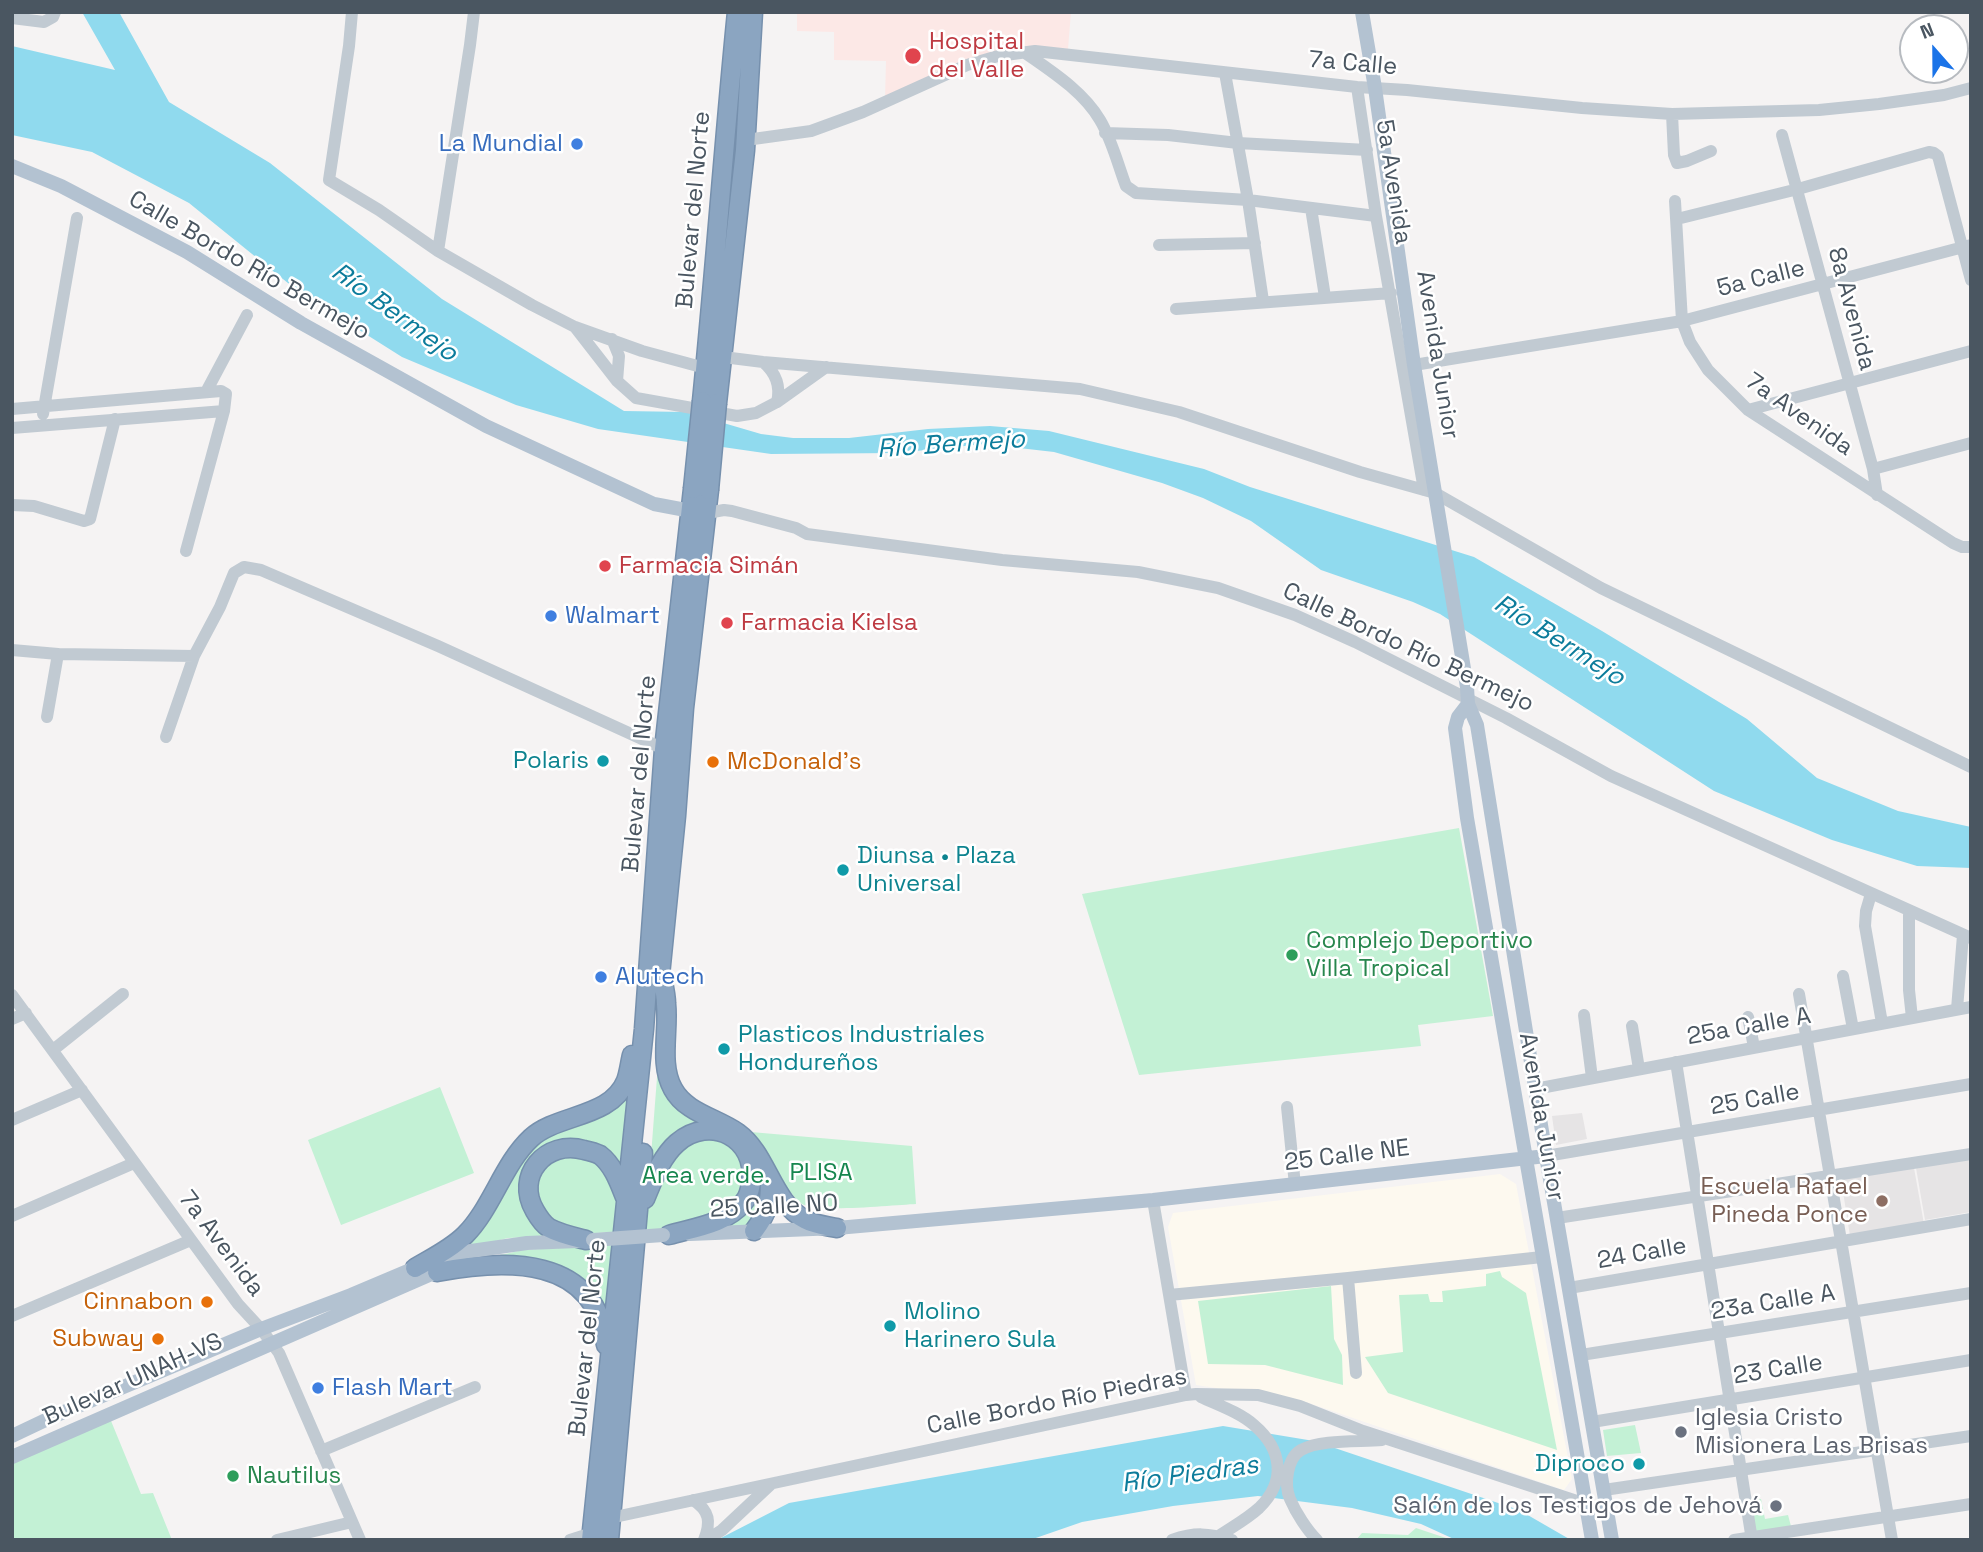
<!DOCTYPE html>
<html>
<head>
<meta charset="utf-8">
<style>
  body { margin:0 }
  #map { position:relative; width:1983px; height:1552px; overflow:hidden; background:#f5f3f3; font-family:"Space Grotesk",sans-serif }
  canvas { display:block }
  .frame { position:absolute; inset:0; border:14px solid #4a5661; pointer-events:none }
  .north { position:absolute; left:1899px; top:14px; width:70px; height:70px; box-sizing:border-box; background:#fff; border:2px solid #b7bbc0; border-radius:50%; rotate:339deg; font-size:19px; font-weight:700; line-height:28px; text-align:center; color:#4a5661 }
  .north::after { content:''; display:block; margin:auto; width:24px; height:32px; background:#1a73e8; clip-path:polygon(50% 0,100% 100%,50% 72%,0 100%) }
</style>
</head>
<body>
<div id="map">
<canvas width="1983" height="1552"></canvas>
<div class="frame"></div>
<div class="north">N</div>
</div>
<script>
const c = document.querySelector('canvas').getContext('2d');
c.lineJoin = 'round';
function fillPath(path, color) {
  c.fillStyle = color;
  c.fill(path, 'evenodd');
}
function trace(path, color, width, dash) {
  c.strokeStyle = color;
  c.lineWidth = width;
  c.lineCap = dash ? 'butt' : 'round';
  c.setLineDash(dash || []);
  c.stroke(path);
}
function write(font, color, halo, rows, align = 'center') {
  c.font = font + ' "Space Grotesk",sans-serif';
  c.lineWidth = 5;
  c.setLineDash([]);
  c.textBaseline = 'middle';
  c.strokeStyle = halo;
  c.fillStyle = color;
  for (const [text, x, y, turn = 0] of rows) {
    c.save();
    c.translate(x, y);
    c.rotate((+turn || 0) * Math.PI / 180);
    c.textAlign = isNaN(turn) ? turn : align;
    if (halo) c.strokeText(text, 0, 0);
    c.fillText(text, 0, 0);
    c.restore();
  }
}
fillPath(new Path2D(`
  M1500 1174 1516 1184 1572 1479 1564 1490 1303 1401 1196 1385 1168 1227 1173 1213Z`), '#fdf9ef');
fillPath(new Path2D(`
  M1582 1113 1587 1139 1556 1145 1552 1116Z
  M1971 1159V1212L1925 1220 1916 1168Z
  M1914 1168 1924 1224 1850 1236 1841 1179Z`), '#e6e4e5');
fillPath(new Path2D(`
  M797 12H1071L1068 49 1042 47 885 98 886 61 834 60V32L797 31Z`), '#fce8e6');
fillPath(new Path2D(`
  M1459 828 1493 1016 1418 1025 1421 1046 1139 1075 1082 894Z
  M662 1012 663 1069 706 1126 649 1182Z
  M634 1063 622 1177 583 1145 527 1171 556 1236 508 1238 484 1244 459 1246 539 1137 599 1112Z
  M440 1087 474 1173 341 1225 308 1140Z
  M751 1132 912 1146 916 1204C895 1205 816 1213 802 1204 790 1197 760 1146 751 1132Z
  M723 1136 744 1155 746 1188 725 1212 677 1229H645C649 1189 665 1170 688 1139Z
  M564 1152 596 1159 620 1196 616 1232 577 1234 561 1229 541 1213 534 1174Z
  M757 1170 767 1182 753 1226 710 1227 731 1218Z
  M614 1245 606 1321 580 1281 478 1260 523 1250Z
  M1500 1271 1502 1277 1526 1293 1557 1450 1388 1393 1365 1357 1403 1352 1399 1295 1428 1294 1430 1302H1443L1442 1291 1486 1286V1274Z
  M1331 1286 1334 1339 1342 1355 1343 1385 1265 1365 1208 1364 1198 1301Z
  M109 1416 141 1494 153 1493 172 1540H12V1458Z
  M1635 1425 1641 1453 1607 1456 1603 1430Z
  M1761 1499 1765 1519 1788 1515 1792 1530 1756 1535 1751 1501Z
  M1416 1528 1452 1540H1356L1362 1533 1408 1535Z`), '#c3f1d5');
fillPath(new Path2D(`
  M82 12H119L169 102 270 163 442 299 624 411 686 412 761 434 793 438H849L928 429 990 426 1049 431 1204 469 1250 487 1474 557 1602 631 1747 719 1817 778 1898 811 1971 827V868L1917 866 1832 840 1714 791 1440 614 1413 602 1321 570 1251 521 1203 498 1162 483 1054 452 984 444 897 453 771 454 598 429 516 405 402 357 299 292 189 203 92 152 12 135V46L115 70Z
  M1223 1426 1314 1441 1519 1510 1571 1540H1456L1421 1524 1352 1508 1258 1496 1173 1506 1082 1522 1030 1540H717L789 1503Z`), '#90daee');
const highway = new Path2D(`
  M702 401C715 272 724 142 737 12
  M717 403 745 150 753 12
  M660 968C662 980 666 992 666 1004 669 1031 659 1064 673 1089 686 1113 717 1118 738 1133 768 1155 772 1203 806 1220 815 1225 828 1226 837 1228
  M660 975 676 816 684 708 709 490
  M645 1199C653 1180 661 1157 677 1143 710 1114 758 1138 751 1183 750 1190 747 1199 743 1203 726 1224 693 1228 669 1235
  M754 1231C768 1212 770 1204 770 1181
  M586 1240C574 1237 560 1234 549 1228 543 1224 539 1218 535 1211 514 1176 546 1139 584 1150 589 1151 596 1153 600 1155 613 1165 619 1182 625 1197
  M415 1268C432 1258 451 1249 465 1235 492 1208 503 1164 531 1138 557 1114 611 1118 626 1081 629 1073 630 1063 632 1055
  M437 1272C505 1259 596 1255 606 1345
  M591 1540 644 1029 664 749 693 489
  M609 1540 643 1153`);
trace(highway, '#7690ad', 21);
trace(new Path2D(`
  M352 12 349 46 329 180 379 210 438 251 532 305 575 327 642 351 705 368
  M12 18 44 22 53 17 55 12
  M1024 52C1051 71 1083 91 1100 120 1112 140 1118 165 1126 186L1136 193 1248 200 1376 216
  M1225 73 1248 200 1263 301
  M1357 87 1376 216 1424 490
  M1672 114 1674 155 1677 163 1687 161 1711 151
  M1105 133 1168 135 1238 143 1367 150
  M1782 135 1873 469 1877 495
  M746 140 811 131 863 112 967 65 998 56 1035 51 1357 87 1407 90 1582 108 1672 114 1819 110 1879 104 1944 95 1971 88
  M1675 201 1682 321 1690 342 1708 370 1748 410 1953 543 1962 547H1971
  M1311 208 1325 297
  M1677 219 1798 189 1929 152 1934 153 1938 156 1971 280
  M1159 245 1255 243
  M438 251 470 45 474 12
  M1176 309 1391 293
  M575 327 617 381 636 398 737 416 756 413 777 402 826 367
  M612 339 619 356 617 381
  M723 357 763 362 1080 389 1179 412 1360 472 1435 493 1601 588 1971 767
  M763 362C776 373 781 386 777 402
  M1414 365 1682 321 1971 245
  M206 392 247 315
  M12 409 221 391 226 394 224 411 186 551
  M1748 410 1971 351
  M43 414 77 218
  M12 428 224 411
  M1873 469 1971 443
  M12 505 34 506 84 521 90 519 115 419
  M707 513 724 510 732 511 796 528 807 534 1002 560 1138 572 1218 588 1295 615 1355 642 1506 718 1611 776 1971 938
  M12 650 58 654 194 656
  M47 717 58 654
  M166 737 194 656 220 607 234 573 244 567 261 570 438 646 664 749
  M1871 894 1866 911 1865 926 1882 1023
  M1909 911V990L1912 1018
  M1843 976 1853 1029
  M1799 994 1892 1540
  M12 995 238 1304 261 1329 279 1353 360 1540
  M1957 1009 1963 935
  M1584 1015 1592 1078
  M1748 1017 1754 1047
  M12 1019 26 1013
  M1632 1026 1639 1069
  M53 1050 123 994
  M1676 1062 1752 1540
  M1535 1089 1971 1007
  M1287 1107 1295 1185
  M12 1120 82 1090
  M1546 1156 1971 1084
  M1153 1200 1186 1395
  M12 1216 134 1163
  M1557 1218 1971 1154
  M1348 1278 1356 1373
  M1569 1288 1971 1219
  M1169 1295 1348 1278 1542 1257
  M12 1316 191 1240
  M1581 1355 1971 1293
  M1201 1397C1218 1405 1239 1412 1254 1425 1282 1449 1287 1481 1259 1508 1247 1519 1232 1527 1219 1536
  M1592 1422 1971 1360
  M321 1451 475 1387
  M1604 1490 1971 1436
  M693 1500C710 1511 711 1522 704 1540
  M610 1518 1186 1395 1196 1394 1258 1395 1300 1406 1363 1431 1586 1504
  M277 1540 352 1522
  M570 1540 592 1533
  M707 1540 722 1530 770 1485
  M1172 1540C1195 1532 1208 1533 1232 1540
  M1317 1540C1307 1530 1296 1513 1290 1499 1284 1485 1287 1458 1301 1450 1321 1439 1359 1442 1382 1440
  M1734 1540 1971 1504`), '#c1cad2', 12);
trace(new Path2D(`
  M1362 12 1375 88 1414 365 1467 687 1468 704 1477 725 1546 1156 1612 1540
  M12 166 61 186 187 252 301 323 486 426 654 504 691 511
  M1468 704 1458 717 1455 728 1467 818 1592 1540
  M690 1234 837 1228 1153 1200 1546 1156
  M12 1436 52 1417 261 1329 351 1295 415 1268 464 1252 527 1243 578 1241
  M12 1457 445 1268`), '#b3c2d1', 14);
trace(highway, '#8ba5c1', 18);
const highwayBridge = new Path2D(`
  M693 489 702 401
  M709 490 717 403`);
trace(highwayBridge, '#7690ad', 21, []);
trace(new Path2D(`
  M593 1240 663 1235`), '#b3c2d1', 14);
trace(highwayBridge, '#8ba5c1', 18);
for (const [x, y, r, color] of [
  [913,56,9,"#e0444e"],
  [577,144,7,"#3f7fe0"],
  [605,566,7,"#e0444e"],
  [551,616,7,"#3f7fe0"],
  [727,623,7,"#e0444e"],
  [603,761,7,"#0f9aa8"],
  [713,762,7,"#e8710a"],
  [843,870,7,"#0f9aa8"],
  [1292,955,7,"#2e9e5b"],
  [601,977,7,"#3f7fe0"],
  [724,1049,7,"#0f9aa8"],
  [1882,1201,7,"#8d6e63"],
  [207,1302,7,"#e8710a"],
  [890,1326,7,"#0f9aa8"],
  [158,1339,7,"#e8710a"],
  [318,1388,7,"#3f7fe0"],
  [1681,1432,7,"#6b7280"],
  [1639,1464,7,"#0f9aa8"],
  [233,1476,7,"#2e9e5b"],
  [1776,1506,7,"#6b7280"]
]) {
  const dot = new Path2D();
  dot.arc(x, y, r, 0, 2 * Math.PI);
  c.fillStyle = color;
  c.fill(dot);
  trace(dot, '#fff', 2.5);
}
write('24px', '#be3a42', '#fff', [
  ["Hospital",929,42],
  ["del Valle",929,70],
  ["Farmacia Simán",619,566],
  ["Farmacia Kielsa",741,623]
], 'left');
write('24px', '#4a5661', '#fff', [
  ["7a Calle",1353,64,5],
  ["5a Avenida",1393,182,81],
  ["Bulevar del Norte",694,210,-85],
  ["Calle Bordo Río Bermejo",249,266,30],
  ["5a Calle",1761,279,-14],
  ["8a Avenida",1851,309,75],
  ["Avenida Junior",1437,355,81],
  ["7a Avenida",1799,415,35],
  ["Calle Bordo Río Bermejo",1408,648,25],
  ["Bulevar del Norte",640,774,-85],
  ["25a Calle A",1749,1027,-10],
  ["25 Calle",1755,1100,-10],
  ["Avenida Junior",1541,1117,80],
  ["25 Calle NE",1347,1156,-7],
  ["25 Calle NO",774,1207,-3],
  ["7a Avenida",221,1244,53],
  ["24 Calle",1642,1254,-10],
  ["23a Calle A",1773,1303,-9],
  ["Bulevar del Norte",588,1338,-84],
  ["23 Calle",1778,1370,-9],
  ["Bulevar UNAH-VS",133,1380,-24],
  ["Calle Bordo Río Piedras",1057,1402,-11]
]);
write('24px', '#366cbe', '#fff', [
  ["La Mundial",563,144,"right"],
  ["Walmart",565,616],
  ["Alutech",615,977],
  ["Flash Mart",332,1388]
], 'left');
write('24px', '#0d838f', '#fff', [
  ["Polaris",589,761,"right"],
  ["Diunsa • Plaza",857,856],
  ["Universal",857,884],
  ["Plasticos Industriales",738,1035],
  ["Hondureños",738,1063],
  ["Molino",904,1312],
  ["Harinero Sula",904,1340],
  ["Diproco",1625,1464,"right"]
], 'left');
write('24px', '#c56008', '#fff', [
  ["McDonald's",727,762,"left"],
  ["Cinnabon",193,1302],
  ["Subway",144,1339]
], 'right');
write('24px', '#27864d', '#fff', [
  ["Complejo Deportivo",1306,941],
  ["Villa Tropical",1306,969],
  ["Nautilus",247,1476]
], 'left');
write('24px', '#17864f', '#fff', [
  ["PLISA",821,1173],
  ["Area verde.",706,1176]
]);
write('24px', '#785e54', '#fff', [
  ["Escuela Rafael",1868,1187],
  ["Pineda Ponce",1868,1215]
], 'right');
write('24px', '#5b616d', '#fff', [
  ["Iglesia Cristo",1695,1418],
  ["Misionera Las Brisas",1695,1446],
  ["Salón de los Testigos de Jehová",1762,1506,"right"]
], 'left');
write('italic 26px', '#0c7c9b', '#fff', [
  ["Río Bermejo",394,313,36],
  ["Río Bermejo",951,445,-4],
  ["Río Bermejo",1559,641,32],
  ["Río Piedras",1190,1475,-8]
]);
</script>
</body>
</html>
